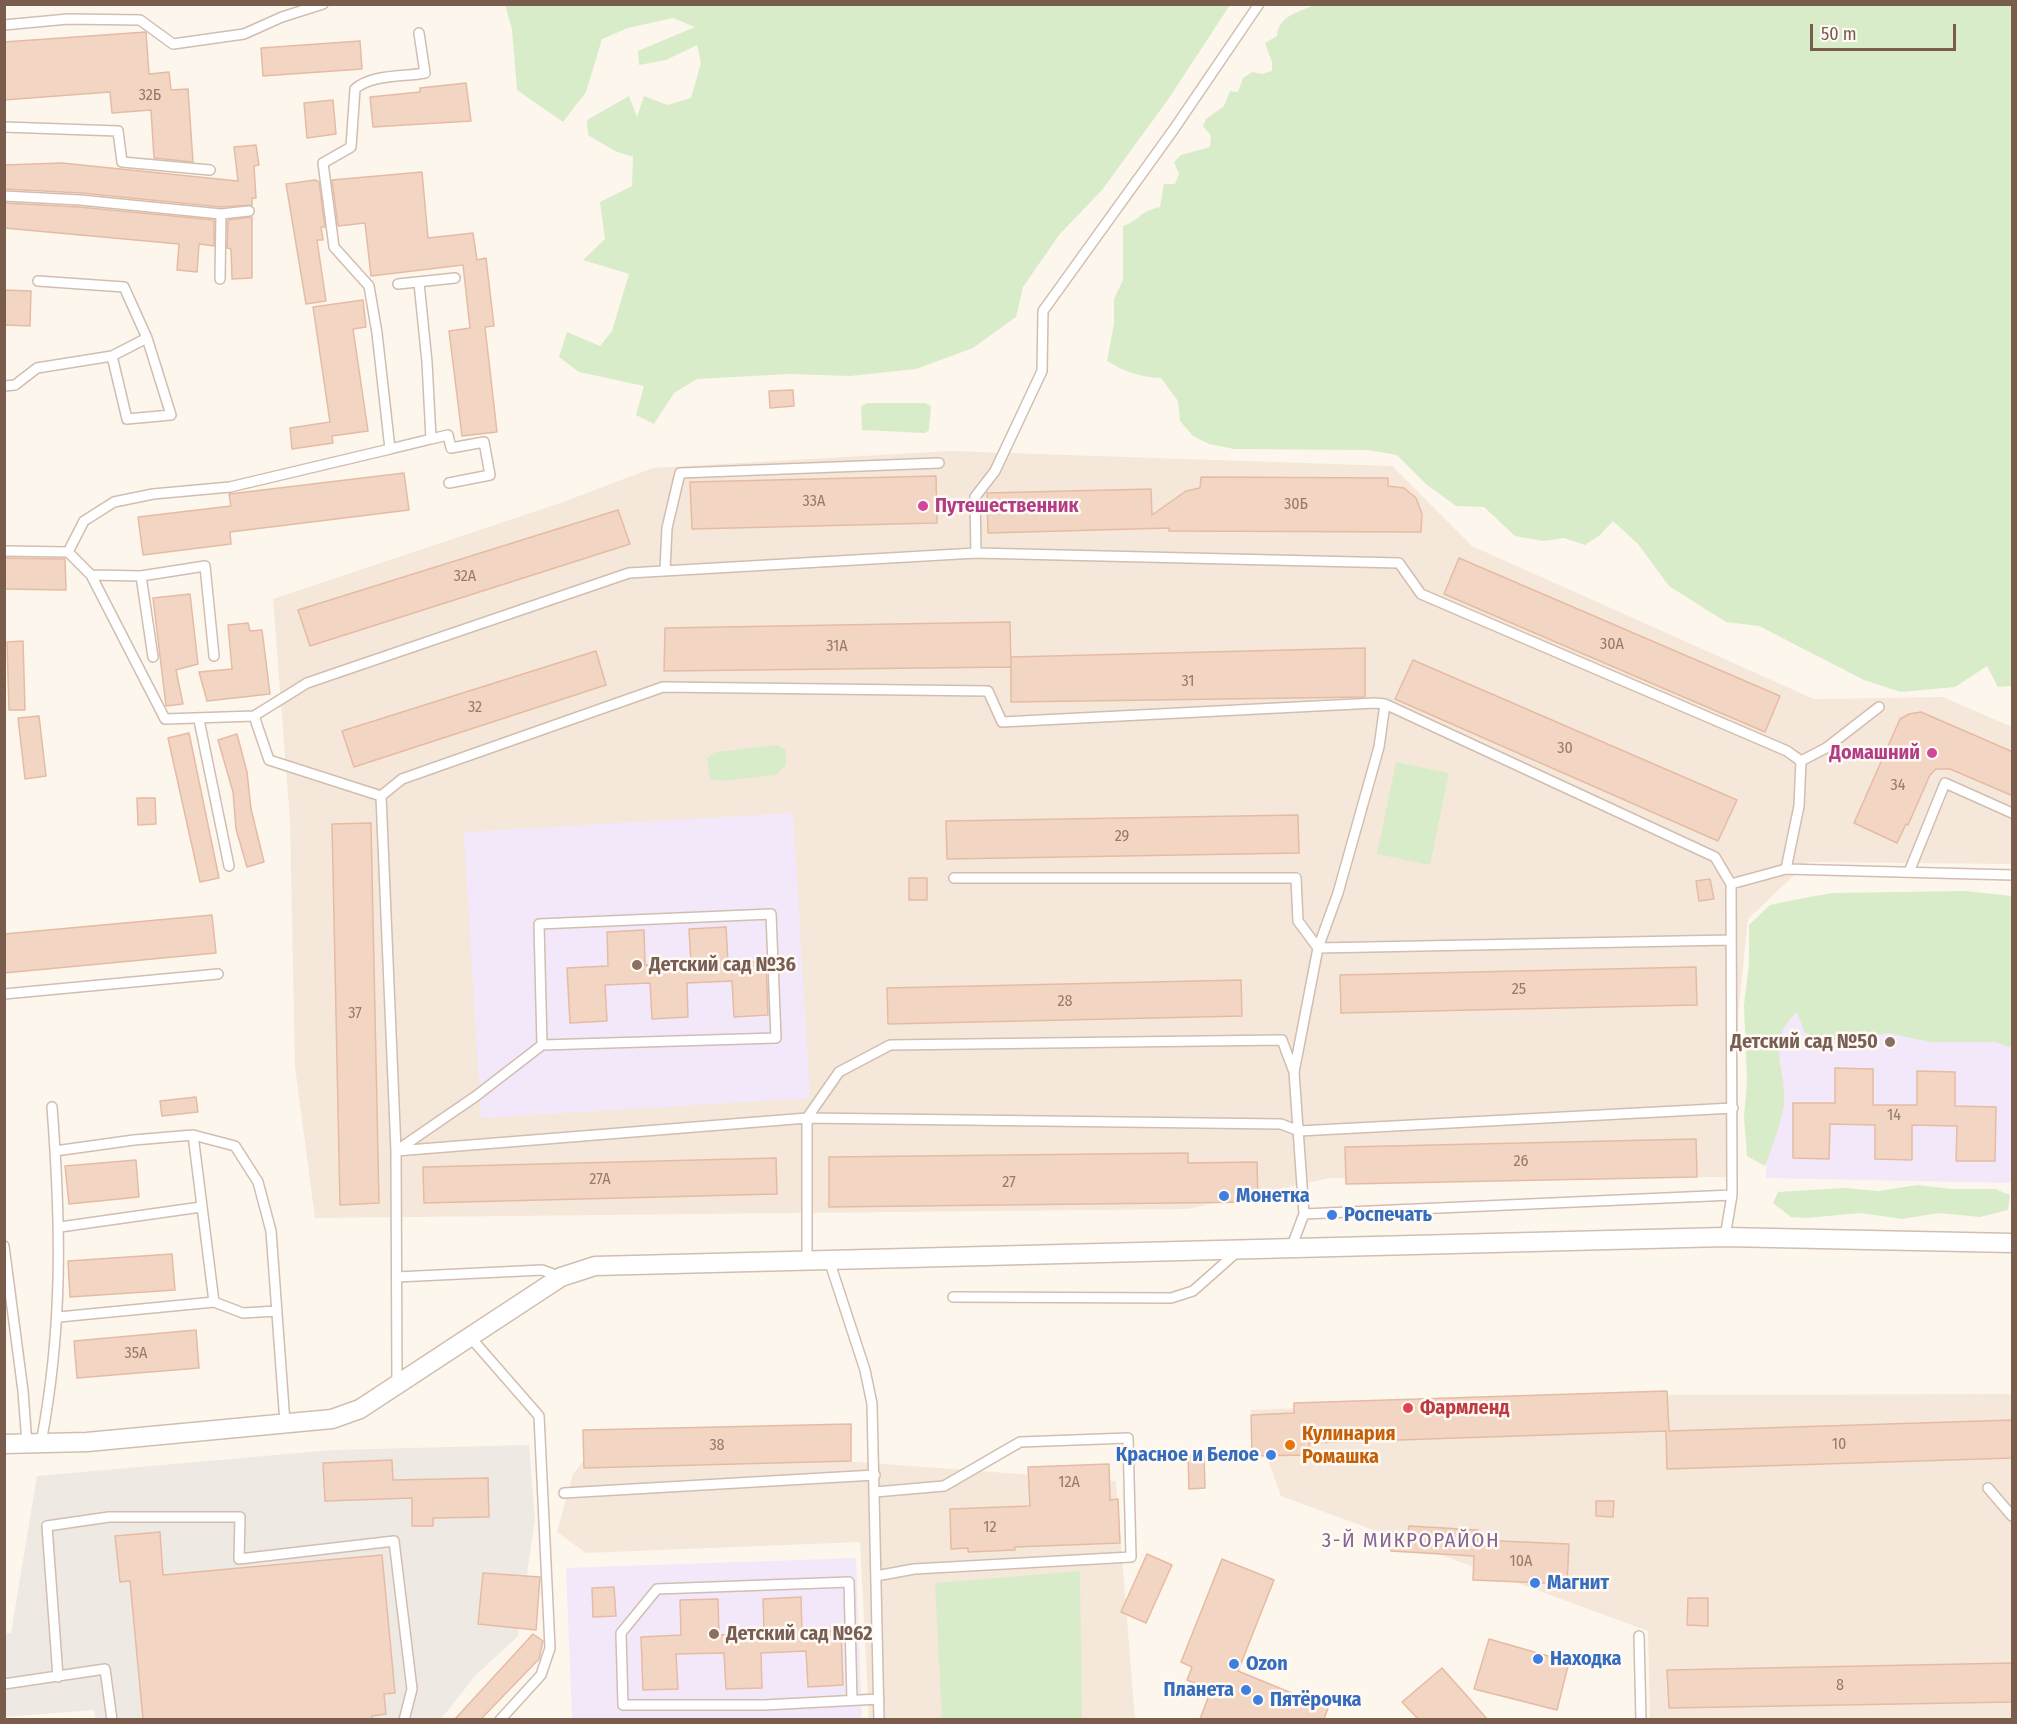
<!DOCTYPE html>
<html>
<head>
<meta charset="utf-8">
<style>
  body { margin:0 }
  #map { position:relative; width:2017px; height:1724px; overflow:hidden; background:#fdf6ec; font-family:"Fira Sans Condensed",sans-serif }
  canvas { display:block }
  .frame { position:absolute; inset:0; border:6px solid #7a5c4d; pointer-events:none }
  .scale { position:absolute; left:1810px; top:24px; width:146px; height:27px; box-sizing:border-box; border:3px solid #7a5c4d; border-top:0; padding-left:8px; font-size:18px; line-height:21px; white-space:nowrap; color:#7a5c4d; -webkit-text-stroke:4px #fffaf3; paint-order:stroke }
</style>
</head>
<body>
<div id="map">
<canvas width="2017" height="1724"></canvas>
<div class="frame"></div>
<div class="scale">50 m</div>
</div>
<script>
const c = document.querySelector('canvas').getContext('2d');
c.lineJoin = 'round';
function fillPath(path, color) {
  c.fillStyle = color;
  c.fill(path, 'evenodd');
}
function trace(path, color, width, dash) {
  c.strokeStyle = color;
  c.lineWidth = width;
  c.lineCap = dash ? 'butt' : 'round';
  c.setLineDash(dash || []);
  c.stroke(path);
}
function write(font, color, halo, rows, align = 'center') {
  c.font = font + ' "Fira Sans Condensed",sans-serif';
  c.lineWidth = 5;
  c.setLineDash([]);
  c.textBaseline = 'middle';
  c.strokeStyle = halo;
  c.fillStyle = color;
  for (const [text, x, y, turn = 0] of rows) {
    c.save();
    c.translate(x, y);
    c.rotate((+turn || 0) * Math.PI / 180);
    c.textAlign = isNaN(turn) ? turn : align;
    if (halo) c.strokeText(text, 0, 0);
    c.fillText(text, 0, 0);
    c.restore();
  }
}
fillPath(new Path2D(`
  M951 451 1392 466 1472 546 1814 699 1943 697 2012 727V864L1808 862 1748 919 1738 1015V1177L1330 1178 1188 1209 315 1218 295 1067 290 822 273 599 563 502 653 468Z
  M2012 1394V1719H1650L1648 1631 1281 1496 1250 1410 1630 1395Z
  M597 1443 1116 1481 1135 1719H869L860 1542 586 1553 557 1532 573 1474Z`), '#f5e8da');
fillPath(new Path2D(`
  M529 1445 535 1519 518 1636 475 1676 441 1719 96 1720 94 1710 5 1717V1633H11L37 1476 333 1450Z`), '#efe9e4');
fillPath(new Path2D(`
  M793 813 810 1098 481 1118 464 832Z
  M2012 906V1183L1766 1178 1769 907Z
  M856 1558 862 1719H572L566 1568Z`), '#f3e8fa');
fillPath(new Path2D(`
  M505 5V4L1230 5 1167 101 1102 190 1059 235 1023 287 1016 317 973 348 916 369 850 376 789 374 697 379 674 393 654 424 636 415 644 386 579 372 559 357 567 332 600 346 612 331 629 274 583 260 605 239 600 202 632 186 633 157 615 151 588 135 587 120 629 96 637 117 644 96 667 105 691 98 701 63 697 45 666 60 639 65 638 51 695 27 673 18 628 28 602 39 586 92 563 122 517 90 512 29Z
  M1314 5H2012V686L1998 687 1987 666 1955 687 1901 692 1864 680 1759 626 1726 622 1669 586 1638 544 1613 521 1600 535 1585 545 1564 538 1543 541 1515 536 1484 507 1456 506 1427 485 1397 455 1368 450 1234 449 1209 444 1193 436 1180 421 1178 401 1161 378C1140 377 1125 372 1107 361L1114 324V299L1123 280V226C1142 219 1138 212 1160 207L1164 184H1175L1179 174 1174 162 1181 155 1210 147 1211 136 1203 126 1206 119 1224 106 1230 91 1238 92 1243 78 1252 72 1262 74 1272 71V62L1265 43 1277 36C1278 16 1299 12 1314 5Z
  M868 403H925L931 406 929 430 925 433 862 430 861 406Z
  M778 745 786 751V765L776 775 722 781 710 779 707 758 715 752Z
  M1396 762 1449 773 1430 865 1377 854Z
  M1965 891 2012 896V1048L1995 1042H1930L1888 1033 1850 1041 1819 1039 1805 1033 1797 1012C1764 1042 1787 1067 1784 1104 1782 1120 1771 1151 1765 1166L1747 1156 1744 1117 1747 1081 1744 1005 1749 964V925L1770 905 1809 897 1833 893Z
  M1917 1185 1951 1189H1995L2010 1195 2008 1210 1980 1217 1939 1213 1902 1219 1861 1213 1806 1218 1791 1217 1773 1203 1778 1192 1843 1188 1879 1191Z
  M1080 1571 1082 1719H942L935 1583Z`), '#d8ecc9');
const building = new Path2D(`
  M146 32 149 74 169 72 171 90 188 89 193 162 154 158 151 110 112 113 110 92 4 100V42Z
  M360 41 362 69 263 76 261 48Z
  M466 83 471 121 373 127 370 97 420 92V88Z
  M333 100 336 134 307 138 304 103Z
  M256 145 259 165 254 166 256 198H252V205L221 207 81 193 4 189V165L62 163 238 181 234 147Z
  M422 172 428 238 473 233 477 260 486 258 494 326 485 327 497 432 462 436 449 331 470 328 463 265 371 276 365 223 338 226 332 180Z
  M315 180 319 182 325 227H321L323 240H317L326 301 306 304 286 184Z
  M4 203 79 207 214 220V246L199 244 197 272 177 270 179 244 4 228Z
  M252 217V278L232 279 231 249 227 248 228 220Z
  M4 290 31 291 30 326 4 325Z
  M363 300 366 327 353 329 368 431 332 436 333 443 292 449 290 428 330 422 313 307Z
  M793 390 794 406 770 408 769 391Z
  M404 473 409 510 230 532 231 544 143 555 138 517 231 506 229 494Z
  M936 476 937 523 692 529 690 482Z
  M1201 477 1388 478V486L1404 488 1416 498 1422 514 1421 532 1169 531V528L988 533 987 493 1151 489 1152 515 1186 491 1200 488Z
  M618 510 630 544 310 646 298 610Z
  M4 558 65 559 66 590 4 589Z
  M1459 558 1780 696 1765 732 1444 594Z
  M190 594 198 664 176 670 183 704 166 706 153 598Z
  M1010 622 1011 667 664 671 665 628Z
  M248 623 250 631 262 630 270 694 207 701 199 672 232 669 228 625Z
  M23 641 25 710H9L7 642Z
  M1365 648V697L1011 702V657Z
  M596 651 606 685 354 767 342 731Z
  M1413 660 1737 800 1718 841 1395 699Z
  M1921 712 2013 752V796L1950 769H1936L1930 775 1908 825 1906 824 1897 843 1854 823 1900 719 1909 714Z
  M39 716 46 776 25 779 18 718Z
  M189 733 219 878 200 882 168 738Z
  M237 734 247 772 251 809 264 862 247 867 236 829 233 792 218 740Z
  M137 798H155L156 824 138 825Z
  M1298 815 1299 853 947 859 946 821Z
  M371 823 379 1203 340 1205 332 824Z
  M909 878H927V900H909Z
  M1710 879 1714 899 1699 901 1696 881Z
  M212 915 216 953 4 973V934Z
  M726 927 728 963 766 961 768 1015 734 1017 732 981 687 983 688 1017 652 1019 650 983 605 985 607 1021 570 1023 567 968 608 966 607 932 644 930 645 965 691 963 689 929Z
  M1696 967 1697 1005 1341 1013 1340 975Z
  M1241 980 1242 1016 888 1024 887 988Z
  M1835 1068 1873 1069V1105H1917V1071L1955 1072V1106L1996 1107 1995 1161H1956L1957 1126 1912 1125V1160L1875 1159V1125L1830 1124 1829 1159 1793 1158V1103H1835Z
  M196 1097 198 1112 162 1116 160 1101Z
  M1696 1139 1697 1177 1346 1184 1345 1147Z
  M1188 1153V1163L1257 1162 1258 1202 829 1207V1157Z
  M776 1158 777 1194 424 1203 423 1167Z
  M136 1160 139 1197 69 1204 65 1166Z
  M172 1254 175 1290 70 1297 68 1261Z
  M196 1330 199 1368 77 1378 74 1341Z
  M1667 1391 1669 1431 2013 1420V1458L1667 1469 1666 1431 1309 1443 1310 1455 1252 1456 1251 1415 1294 1413V1403Z
  M851 1424V1461L584 1468 583 1430Z
  M1188 1456H1204L1205 1488 1189 1489Z
  M392 1460 393 1480 488 1478 489 1517 433 1518V1526H412V1498L325 1501 323 1463Z
  M1109 1464 1110 1500 1118 1499 1120 1543 1015 1547V1550L968 1552V1548L951 1549 950 1509 1030 1506 1028 1467Z
  M1596 1501H1614L1613 1517 1596 1516Z
  M1409 1526 1478 1530 1477 1540 1569 1544 1567 1584 1473 1580 1474 1556 1391 1551 1392 1532 1408 1533Z
  M160 1532 163 1575 382 1555 395 1693 384 1694 386 1714 372 1716V1719H143L130 1581 120 1582 115 1536Z
  M1147 1554 1172 1565 1146 1623 1121 1612Z
  M1222 1559 1274 1580 1238 1671 1328 1708 1324 1719H1200L1211 1690 1187 1680 1192 1667 1181 1662Z
  M483 1573 540 1577 536 1630 478 1624Z
  M614 1587 616 1616 593 1617 592 1588Z
  M801 1597 802 1632 841 1631 843 1685 808 1687 806 1651 761 1653 762 1688 726 1689 724 1653 676 1654 678 1689 643 1690 641 1637 681 1635 680 1600 718 1599 719 1635 764 1633 763 1599Z
  M1688 1598H1708V1626L1687 1625Z
  M533 1634 543 1641 539 1659 481 1719H455Z
  M1489 1639 1569 1662 1557 1710 1474 1689Z
  M2013 1663V1702L1669 1708 1667 1670Z
  M1442 1668 1467 1696 1487 1719H1418L1402 1702Z`);
fillPath(building, '#f3d5c3');
trace(building, '#e6bba3', 1.5);
const service = new Path2D(`
  M4 25 68 19 140 20 173 44 244 34 282 17 323 4
  M4 127 118 131 122 162 210 170
  M4 196 80 200 221 214 249 211
  M220 279 221 214
  M38 281 124 287 147 338 171 415 127 419 112 356
  M398 284 455 278
  M4 386 15 385 37 368 112 356 147 338
  M431 439 448 435 451 448 484 442 490 475 449 483
  M390 449 431 439 427 362 419 283
  M4 551 68 552 91 575 165 719 254 716 307 683 629 573 976 553 1399 563 1421 594 1787 751 1801 761 1799 806 1786 869 1731 884 1732 1195 1725 1237
  M68 552 84 521 114 502 153 494 230 487 390 449 377 333 369 286 334 247 323 163 351 147 355 89C372 74 404 77 425 73L419 33
  M976 553 975 497 995 471 1042 371 1043 311 1174 129 1259 4
  M665 570 667 528 680 473 939 463
  M91 575 141 576 205 566 214 656
  M141 576 153 657
  M254 716 269 760 381 796 396 1151 397 1385
  M199 720 229 866
  M1801 761 1826 748 1879 707
  M381 796 402 779 663 687 988 691 1002 722 1375 703 1385 704 1715 857 1731 884
  M1786 869 2012 875
  M1909 872 1945 783 2012 813
  M954 878H1296L1298 921 1318 948 1730 940
  M4 994 218 974
  M542 1045 776 1038 771 914 539 924 542 1045 476 1096 396 1151 807 1118 1281 1124 1299 1131 1733 1108
  M193 1135 214 1302
  M55 1151 134 1140 193 1135 235 1146 258 1182 271 1231 285 1423
  M1304 1214 1732 1195
  M60 1227 201 1207
  M4 1246 23 1391 27 1444
  M1291 1248 1304 1214 1294 1072 1318 948 1338 893 1379 747 1385 704
  M807 1260V1118L839 1072 890 1045 1282 1040 1294 1072
  M829 1260 865 1370 872 1404 879 1720
  M397 1277 542 1270 561 1277
  M953 1297 1171 1298 1193 1291 1237 1252
  M59 1317 214 1302 243 1313 277 1311
  M471 1338 539 1416 550 1648 541 1675 500 1720
  M41 1443C63 1328 61 1224 52 1107
  M1988 1488 2012 1516
  M875 1492 944 1486 1020 1442 1128 1438 1131 1557 914 1569 876 1576
  M564 1493 875 1475
  M1639 1636 1641 1720
  M58 1677 47 1526 109 1517H240L239 1559 394 1541 412 1689 404 1720
  M4 1684 105 1669 112 1720
  M852 1700 849 1582 657 1589 621 1633 623 1705H764L879 1699`);
const minor = new Path2D(`
  M4 1444 87 1442 332 1419 360 1409 561 1277 595 1266 1725 1237 2012 1243`);
trace(service, '#d1beb0', 12);
trace(minor, '#d1beb0', 21);
trace(service, '#fff', 9);
trace(minor, '#fff', 18);
for (const [x, y, r, color] of [
  [923,506,6,"#d1479c"],
  [1932,753,6,"#d1479c"],
  [637,965,6,"#8d6e63"],
  [1890,1042,6,"#8d6e63"],
  [1224,1196,6,"#3f7fe0"],
  [1332,1215,6,"#3f7fe0"],
  [1408,1408,6,"#e0444e"],
  [1290,1445,6,"#e8710a"],
  [1271,1455,6,"#3f7fe0"],
  [1535,1583,6,"#3f7fe0"],
  [714,1634,6,"#8d6e63"],
  [1538,1659,6,"#3f7fe0"],
  [1234,1664,6,"#3f7fe0"],
  [1246,1690,6,"#3f7fe0"],
  [1258,1700,6,"#3f7fe0"]
]) {
  const dot = new Path2D();
  dot.arc(x, y, r, 0, 2 * Math.PI);
  c.fillStyle = color;
  c.fill(dot);
  trace(dot, '#fffaf3', 2);
}
write('16px', '#987a6a', null, [
  ["32Б",150,96],
  ["33А",814,502],
  ["30Б",1296,505],
  ["32А",465,577],
  ["30А",1612,645],
  ["31А",837,647],
  ["31",1188,682],
  ["32",475,708],
  ["30",1565,749],
  ["34",1898,786],
  ["29",1122,837],
  ["25",1519,990],
  ["28",1065,1002],
  ["37",355,1014],
  ["14",1894,1116],
  ["26",1521,1162],
  ["27А",600,1180],
  ["27",1009,1183],
  ["35А",136,1354],
  ["10",1839,1445],
  ["38",717,1446],
  ["12А",1069,1483],
  ["12",990,1528],
  ["10А",1521,1562],
  ["8",1840,1686]
]);
write('bold 20px', '#b23c85', '#fffaf3', [
  ["Путешественник",935,506],
  ["Домашний",1920,753,"right"]
], 'left');
write('bold 20px', '#785e54', '#fffaf3', [
  ["Детский сад №36",649,965],
  ["Детский сад №50",1878,1042,"right"],
  ["Детский сад №62",726,1634]
], 'left');
write('bold 20px', '#366cbe', '#fffaf3', [
  ["Монетка",1236,1196],
  ["Роспечать",1344,1215],
  ["Красное и Белое",1259,1455,"right"],
  ["Магнит",1547,1583],
  ["Находка",1550,1659],
  ["Ozon",1246,1664],
  ["Планета",1234,1690,"right"],
  ["Пятёрочка",1270,1700]
], 'left');
write('bold 20px', '#be3a42', '#fffaf3', [
  ["Фармленд",1420,1408]
], 'left');
write('bold 20px', '#c56008', '#fffaf3', [
  ["Кулинария",1302,1434],
  ["Ромашка",1302,1457]
], 'left');
c.letterSpacing = '1.5px';
write('21px', '#846695', '#fffaf3', [
  ["3-Й МИКРОРАЙОН",1411,1541]
]);
c.letterSpacing = '0px';
</script>
</body>
</html>
